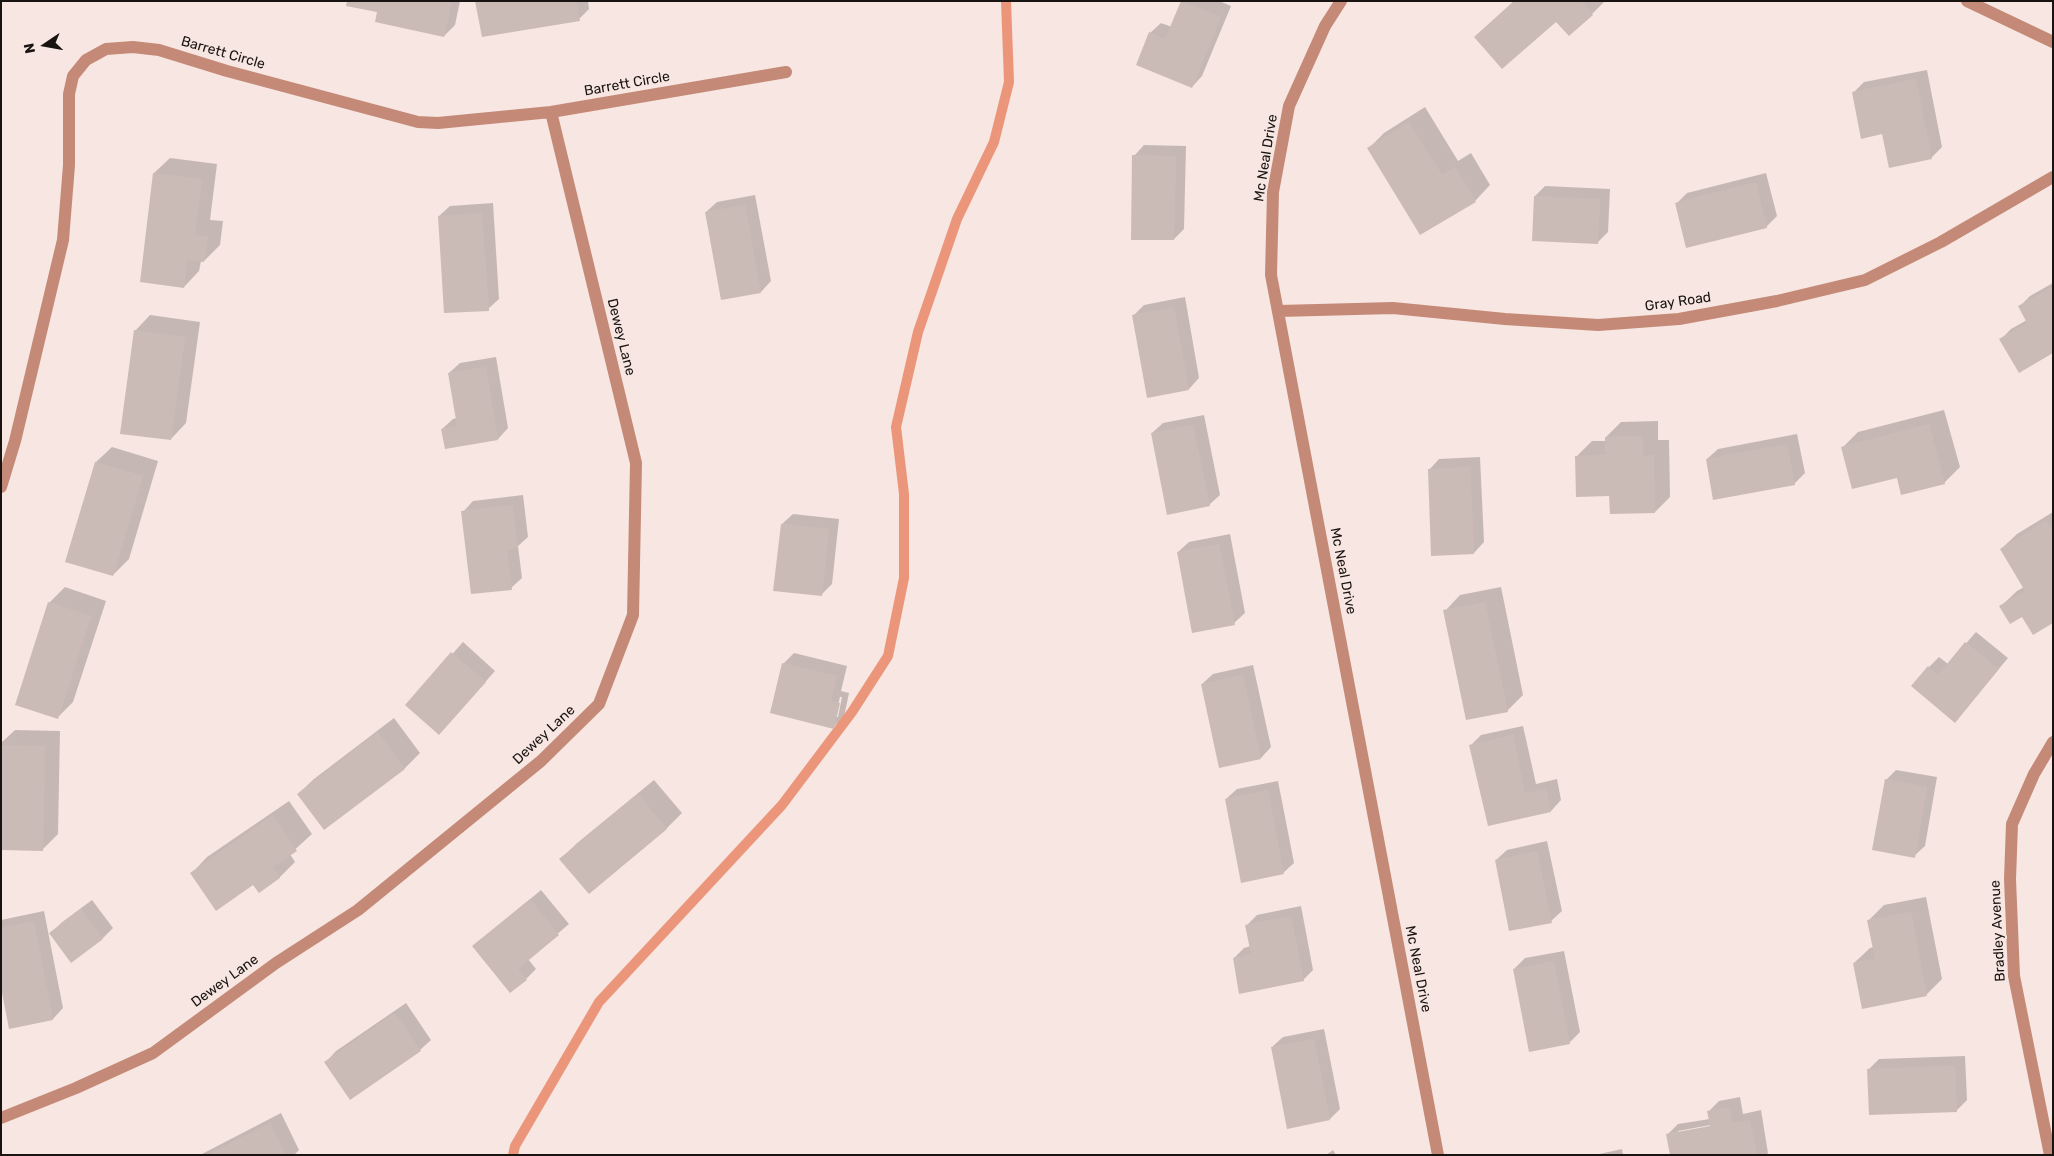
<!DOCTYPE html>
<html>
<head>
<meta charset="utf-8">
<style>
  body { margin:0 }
  #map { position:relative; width:2054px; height:1156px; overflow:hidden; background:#f7e6e1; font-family:Rubik,sans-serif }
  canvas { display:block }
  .frame { position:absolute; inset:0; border:2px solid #191412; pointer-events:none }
  .north { position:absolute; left:20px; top:20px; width:50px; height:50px; -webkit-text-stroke:4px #f7e6e1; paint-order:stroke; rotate:258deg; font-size:14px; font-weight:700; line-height:20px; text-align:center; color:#191412 }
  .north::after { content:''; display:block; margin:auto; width:18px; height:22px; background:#191412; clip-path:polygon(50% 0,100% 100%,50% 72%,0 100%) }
</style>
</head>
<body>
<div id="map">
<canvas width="2054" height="1156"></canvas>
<div class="frame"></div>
<div class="north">N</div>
</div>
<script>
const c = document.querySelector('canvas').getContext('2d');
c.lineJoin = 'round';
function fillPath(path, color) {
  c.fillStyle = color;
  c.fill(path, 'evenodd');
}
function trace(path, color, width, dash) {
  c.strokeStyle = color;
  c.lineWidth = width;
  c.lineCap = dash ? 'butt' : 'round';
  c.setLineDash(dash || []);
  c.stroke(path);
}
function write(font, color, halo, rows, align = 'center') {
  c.font = font + ' Rubik,sans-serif';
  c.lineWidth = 4;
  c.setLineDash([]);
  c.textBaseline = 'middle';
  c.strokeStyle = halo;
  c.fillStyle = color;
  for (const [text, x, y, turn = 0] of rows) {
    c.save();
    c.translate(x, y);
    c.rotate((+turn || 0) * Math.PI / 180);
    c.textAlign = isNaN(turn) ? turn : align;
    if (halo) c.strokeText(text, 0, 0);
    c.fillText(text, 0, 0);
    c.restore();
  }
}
fillPath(new Path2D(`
  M349 1H460L455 25 444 36Z
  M477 1H588L589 9 579 19Z
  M1182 1H1219L1231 6 1202 76 1192 87 1150 33 1161 23 1172 27Z
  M1514 1H1605L1592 14 1556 20 1475 37Z
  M1927 70 1942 147 1931 158 1883 133 1854 92 1864 82Z
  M1425 107 1458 161 1471 153 1490 185 1475 201 1369 148 1384 133Z
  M1144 145 1186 146 1184 229 1174 239 1134 156Z
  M170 158 217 164 210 220 223 221 220 245 204 261H201L199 271 184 287 154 173Z
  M1766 173 1777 216 1766 227 1676 204 1687 193Z
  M1545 186 1610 189 1608 232 1597 243 1535 196Z
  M755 195 771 281 761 292 706 212 717 202Z
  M493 203 499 299 488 309 439 216 450 206Z
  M2053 283V352L2001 339 2011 329 2027 320 2020 306 2030 296Z
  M1185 297 1199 378 1189 389 1134 315 1144 305Z
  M150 315 200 322 186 423 171 439 135 331Z
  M496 357 508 428 498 439 446 448 442 429 453 419 457 418 449 373 460 363Z
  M1944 410 1960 467 1944 483 1898 476 1843 447 1858 432Z
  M1204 415 1220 495 1209 505 1152 433 1163 423Z
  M1658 421V440H1669L1670 497 1655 512 1610 495 1576 457 1592 441H1606V437L1621 422Z
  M1797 434 1805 473 1794 484 1707 459 1718 449Z
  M112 447 158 461 129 559 113 575 67 561 96 462Z
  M1480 457 1484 542 1474 553 1429 470 1439 459Z
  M523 495 528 537 518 546 522 578 511 588 463 512 473 501Z
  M2053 512V622L2023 615 2001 606 2017 591 2024 587 2001 549 2017 534Z
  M793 514 839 519 832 584 821 595 782 524Z
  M1230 534 1245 613 1234 623 1178 552 1189 542Z
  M65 587 106 601 73 702 58 717 49 603Z
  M1501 587 1523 695 1507 711 1445 611 1460 595Z
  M1976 632 2008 658 1955 721 1929 667 1939 657 1948 664Z
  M463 642 495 671 449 723 407 705Z
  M794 653 847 666 841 691 849 693 844 717 833 727 783 664ZM840 697H842L838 717H835Z
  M1253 665 1271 747 1261 758 1202 684 1213 674Z
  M394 718 420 753 405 768 324 829 298 794 314 779Z
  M1523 726 1536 784 1557 779 1561 800 1551 811 1489 824 1471 745 1481 735Z
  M15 730 60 731 58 834 43 849H1V743Z
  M1896 770 1937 777 1925 846 1914 856 1886 780Z
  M654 780 682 813 666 829 561 859 576 844Z
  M1278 781 1294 863 1283 873 1226 799 1237 789Z
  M289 801 312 834 290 854 295 862 279 878 254 883 192 873 207 857Z
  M1547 841 1562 911 1551 921 1496 860 1507 850Z
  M541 890 569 924 528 959 536 969 526 979 474 946Z
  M1926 897 1942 979 1927 994 1863 1007 1854 963 1870 948 1874 947 1868 921 1884 905Z
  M92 900 113 928 103 938 72 962 51 934 61 923Z
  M1301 906 1313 970 1303 980 1234 958 1244 948 1251 946 1247 925 1257 915Z
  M44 911 63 1008 53 1019 10 1027 1 980V920Z
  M1564 951 1580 1032 1569 1043 1514 969 1525 958Z
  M406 1003 431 1040 420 1050 326 1062 336 1051Z
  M1324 1029 1340 1109 1330 1119 1272 1047 1283 1037Z
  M1965 1056 1967 1100 1956 1111 1868 1070 1879 1059Z
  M1740 1097 1743 1114 1761 1110 1768 1153 1766 1155H1671L1667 1135 1678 1124 1710 1119 1708 1112 1719 1101ZM1716 1124V1127L1678 1134V1131Z
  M281 1113 299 1150 294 1155H200Z
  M1622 1149 1623 1155H1595Z
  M1333 1150 1336 1155H1326Z`), '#0003');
trace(new Path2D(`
  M513 1155 515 1146 599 1002 782 805 852 712 888 656 904 578V494L896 427 918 332 957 219 994 142 1009 82 1006 1`), '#eb967b', 10);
fillPath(new Path2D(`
  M347 1H452L444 37 375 22 377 12 346 6Z
  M475 1H576L580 21 482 37Z
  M1181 1 1221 17 1192 88 1136 65 1149 32 1165 39Z
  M1514 1H1581L1593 15 1569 36 1556 22 1502 69 1474 37Z
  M1916 79 1932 159 1889 168 1882 134 1861 139 1852 92Z
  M1409 122 1442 175 1455 167 1476 202 1420 235 1367 148Z
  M1132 155 1176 156 1174 240H1131Z
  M153 173 202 179 195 235 208 237 204 262 187 260 184 288 140 282Z
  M1756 182 1767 228 1686 248 1675 203Z
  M1534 196 1600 199 1598 244 1532 241Z
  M745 205 761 293 721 300 705 212Z
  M482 213 489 311 444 313 438 216Z
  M2053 287V353L2019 373 1999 339 2027 323 2018 306Z
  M1174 307 1189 390 1147 398 1132 315Z
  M134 330 185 337 171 440 120 434Z
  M486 367 498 440 445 449 441 429 457 426 448 373Z
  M1929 424 1945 484 1901 495 1897 478 1852 489 1841 447Z
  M1193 425 1210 506 1167 515 1151 433Z
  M1643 436V456L1654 455 1655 513 1610 514 1609 496 1576 497 1575 456 1605 455V437Z
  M1787 444 1795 485 1713 500 1706 459Z
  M95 462 143 476 113 576 65 562Z
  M1470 467 1474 554 1431 556 1428 469Z
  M513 505 518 548 507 550 512 590 471 594 461 511Z
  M2046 521 2053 532V623L2033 635 2022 617 2010 624 1999 606 2025 591 2000 549Z
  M781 524 829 529 822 596 773 591Z
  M1219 544 1235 625 1192 633 1177 552Z
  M48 602 91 616 58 719 15 705Z
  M1485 602 1508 712 1466 720 1443 610Z
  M1965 642 1999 669 1955 723 1911 686 1928 666 1938 675Z
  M451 652 486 682 439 735 405 705Z
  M782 663 837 676 831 701 840 703 834 729 770 713Z
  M1243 675 1261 759 1219 768 1201 684Z
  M378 732 405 769 324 830 297 794Z
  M1513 735 1525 793 1546 789 1551 812 1488 826 1469 745Z
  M1 745 45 746 43 851 1 850Z
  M1885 779 1927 787 1915 858 1872 850Z
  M1268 790 1284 874 1241 883 1225 799Z
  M638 794 667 829 589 894 559 859Z
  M273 815 297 851 273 867 280 878 259 893 253 885 216 911 190 873Z
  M1537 851 1552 923 1509 931 1495 860Z
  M530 899 559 935 518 969 527 980 510 993 472 946Z
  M81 909 103 939 71 963 49 933Z
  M1911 912 1927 996 1862 1009 1853 963 1875 959 1867 920Z
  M1291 916 1304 981 1239 994 1233 958 1251 954 1245 925Z
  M34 921 53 1020 9 1029 1 987V928Z
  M1554 961 1570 1044 1529 1052 1513 969Z
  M395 1013 421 1051 350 1100 324 1062Z
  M1314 1039 1330 1120 1287 1129 1271 1047Z
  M1955 1066 1957 1112 1869 1115 1867 1069Z
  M1729 1107 1732 1123 1750 1120 1757 1155H1670L1666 1134 1710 1126 1707 1111Z
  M270 1123 286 1155H207Z`), '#cbbbb6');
trace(new Path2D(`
  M1341 1 1325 26 1289 106 1273 192 1271 275 1438 1155
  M1279 311 1393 308 1505 319 1598 325 1679 319 1777 301 1865 280 1941 242 2053 177
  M1 487 15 441 63 240 69 165V94L73 76 86 60 106 49 133 47 159 50 227 71 418 122 438 123 551 112 786 72
  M1 1118 76 1088 153 1053 276 963 358 910 541 761 599 704 633 615 636 463 551 112
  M2050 1155 2014 976 2010 879 2012 824 2034 774 2053 742`), '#c48a77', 12);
trace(new Path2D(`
  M1967 1 2053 42`), '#c48a77', 12);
write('14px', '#191412', '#f7e6e1', [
  ["Barrett Circle",223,53,16],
  ["Barrett Circle",627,84,-10],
  ["Mc Neal Drive",1266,158,-81],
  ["Gray Road",1678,302,-8],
  ["Dewey Lane",621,337,76],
  ["Mc Neal Drive",1343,571,79],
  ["Dewey Lane",544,735,-43],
  ["Bradley Avenue",1998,931,-93],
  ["Mc Neal Drive",1418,969,79],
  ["Dewey Lane",225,981,-36]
]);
</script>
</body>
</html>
